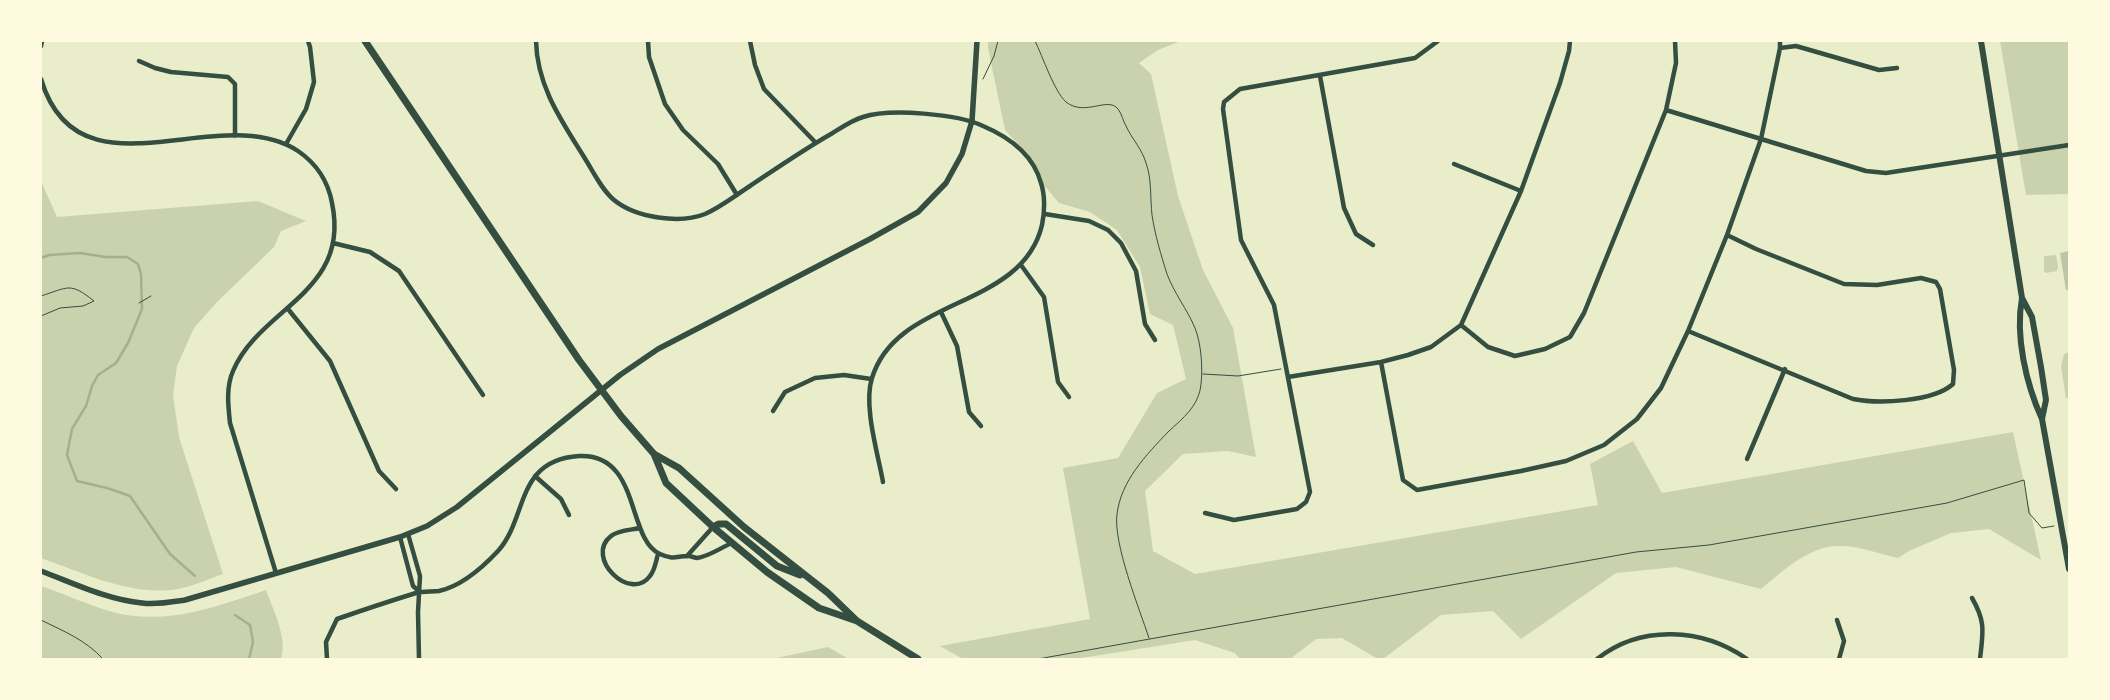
<!DOCTYPE html>
<html>
<head>
<meta charset="utf-8">
<style>
  body { margin:0 }
  #map { position:relative; width:2110px; height:700px; overflow:hidden; background:#e9edc9; font-family:Montserrat,sans-serif }
  canvas { display:block }
  .frame { position:absolute; inset:0; border:42px solid #fefae0; pointer-events:none }
</style>
</head>
<body>
<div id="map">
<canvas width="2110" height="700"></canvas>
<div class="frame"></div>
</div>
<script>
const c = document.querySelector('canvas').getContext('2d');
c.lineJoin = 'round';
function fillPath(path, color) {
  c.fillStyle = color;
  c.fill(path, 'evenodd');
}
function trace(path, color, width, dash) {
  c.strokeStyle = color;
  c.lineWidth = width;
  c.lineCap = dash ? 'butt' : 'round';
  c.setLineDash(dash || []);
  c.stroke(path);
}
fillPath(new Path2D(`
  M988 41H1181L1158 50 1139 63 1151 74 1178 196 1203 270 1233 328 1256 457 1228 451 1183 454 1145 491 1153 551 1195 574 1598 505 1590 464 1633 441 1662 493 2013 432 2041 560 1989 529 1951 533 1909 551 1898 558C1880 554 1859 546 1841 546 1810 545 1784 570 1761 589L1676 567 1616 573 1521 639 1493 611 1441 615 1383 659H1378L1342 638 1316 639 1290 659H1240L1235 653 1195 640 1075 659H963L940 646 1090 619 1063 468 1118 458 1157 393 1186 379 1173 325 1150 314 1140 267 1117 230 1090 212 1059 203 1041 182 1026 153 1005 130 988 48Z
  M2000 41H2069V194L2026 195Z
  M41 181 57 217 258 201 306 221 281 231 274 247 217 302 194 328 177 366 173 395 179 437 223 574C206 580 189 588 171 590 126 594 83 573 41 558Z
  M2056 255 2058 267 2057 271 2046 273 2044 271V256Z
  M2069 352V398H2066L2061 366 2064 354Z
  M41 586C64 594 86 604 109 611 164 627 215 607 266 590 273 610 288 638 281 659H41Z
  M828 647 849 659H772Z`), '#cad2ad');
trace(new Path2D(`
  M41 258 49 255 80 253 106 257H127L138 264 141 274 142 309 128 343 116 363 98 375 92 386 86 406 72 429 67 455 77 481 107 488 130 496 170 554 195 576
  M235 615 250 625 253 642 249 659`), '#a3b18a', 2.5);
fillPath(new Path2D(`
  M2069 251V290H2066L2060 253Z`), '#bcc5a7');
trace(new Path2D(`
  M1035 41C1043 57 1054 91 1066 102 1085 117 1108 96 1118 109 1122 114 1123 121 1126 126 1132 139 1142 149 1146 163 1152 179 1150 198 1152 215 1155 235 1161 255 1167 274 1174 293 1187 309 1195 328 1201 343 1203 367 1201 384 1199 406 1183 418 1168 432 1146 455 1121 481 1117 514 1113 543 1139 608 1149 638
  M983 79 994 56 998 41
  M41 296C69 287 70 282 94 301L83 306 60 308 41 316
  M139 303 151 296
  M1203 374 1238 376 1281 369
  M41 620C63 631 86 640 103 659
  M1038 659 1636 552 1709 545 1947 503 2024 480 2029 513 2042 528 2054 526`), '#344e41', 1);
trace(new Path2D(`
  M536 41C537 86 561 120 584 157 593 171 601 189 614 200 636 218 680 224 705 214 721 207 736 195 750 186 777 168 803 150 831 134 841 128 852 120 863 117 890 108 958 114 983 126 1009 137 1033 154 1041 183 1045 195 1045 212 1042 225 1022 310 897 296 872 378 863 405 878 454 883 482
  M648 41 649 57 665 104 683 130 718 164 737 195
  M750 41 755 65 764 89 816 143
  M41 46 42 41
  M1780 48 1796 46 1879 70 1897 68
  M139 61 155 68 171 72 228 77 235 84V136
  M1320 76 1344 208 1356 234 1373 245
  M41 79C78 204 220 99 298 151 317 164 328 181 332 203 351 293 260 307 233 371 226 387 228 405 230 423L276 573
  M1666 110 1866 171 1886 173 2069 145
  M286 144 306 109 314 82 310 47 308 41
  M1454 164 1521 191
  M1045 214 1089 221 1108 230 1121 243 1136 271 1145 324 1155 340
  M333 243 370 252 399 271 483 395
  M1021 265 1044 297 1058 382 1069 397
  M288 309 330 361 379 471 396 489
  M941 312 957 346 969 412 981 426
  M1461 325 1488 347 1515 356 1545 349 1570 337 1584 313 1666 110 1676 63 1675 41
  M1688 331 1853 399C1878 404 1933 402 1953 384L1954 370 1940 289 1936 282 1921 278 1877 285 1844 284 1756 249 1727 235
  M1381 362 1403 480 1417 490 1521 471 1566 461 1604 445 1637 419 1661 388 1688 331 1727 235 1761 139 1780 48V41
  M1288 377 1381 362 1408 355 1431 347 1461 325 1521 191 1560 83 1569 51 1570 41
  M773 411 785 392 815 378 844 375 871 379
  M1747 459 1785 369
  M535 476 561 499 569 515
  M1205 513 1234 520 1297 509 1306 502 1310 492 1274 305 1241 240 1223 109 1224 102 1240 89 1415 58 1438 41
  M640 528C631 530 618 530 611 536 584 557 630 603 650 576 655 570 656 561 658 554
  M408 534 420 576 418 612 419 659
  M400 537 413 586 420 592
  M687 556 713 527
  M1972 598C1986 622 1983 632 1980 659
  M1837 620 1844 641 1839 659
  M327 659 326 642 337 619C363 610 390 601 416 593 424 591 432 592 439 591 462 586 483 567 498 551 528 518 515 460 579 456 641 453 626 539 660 554 675 561 678 555 689 556 690 556 696 558 697 558 708 557 722 547 732 543
  M1597 659C1641 624 1703 628 1747 659`), '#344e41', 4.5);
trace(new Path2D(`
  M41 571C73 583 108 600 142 603 157 605 171 602 185 600L400 537 427 526 457 507 620 375 658 349 870 239 918 212 946 183 962 154 972 121 977 41`), '#344e41', 5.5);
trace(new Path2D(`
  M1981 41 2022 298C2015 336 2026 384 2042 419L2069 569
  M2022 298 2032 317 2041 367 2046 400 2042 419`), '#344e41', 6);
trace(new Path2D(`
  M365 41 579 360 621 416 654 454 679 468 744 527 828 593 857 621
  M654 454 666 483 713 527 767 572 819 608 857 621 918 659
  M713 527 719 524H726L777 566 800 575`), '#344e41', 7);
</script>
</body>
</html>
